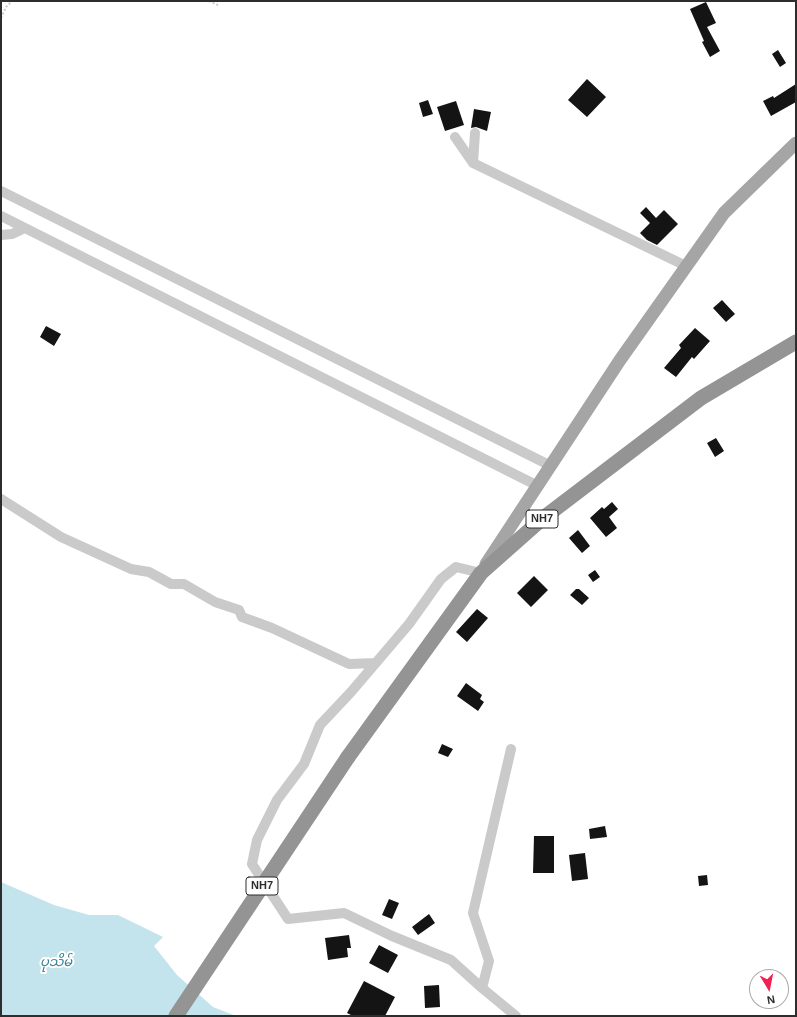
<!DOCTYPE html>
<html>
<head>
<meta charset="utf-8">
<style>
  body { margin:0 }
  #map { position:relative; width:797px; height:1017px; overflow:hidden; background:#fff; font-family:Helvetica,sans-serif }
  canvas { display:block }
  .frame { position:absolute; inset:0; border:2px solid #2d2d2d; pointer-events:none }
  .north { position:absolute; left:749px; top:969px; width:40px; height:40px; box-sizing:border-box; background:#fff; border:1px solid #ababab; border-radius:50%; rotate:170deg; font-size:11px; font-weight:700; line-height:16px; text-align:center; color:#2d2d2d }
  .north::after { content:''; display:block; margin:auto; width:14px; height:18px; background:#f02254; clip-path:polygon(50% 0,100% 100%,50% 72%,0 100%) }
</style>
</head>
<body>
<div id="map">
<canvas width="797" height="1017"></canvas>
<div class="frame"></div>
<div class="north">N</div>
</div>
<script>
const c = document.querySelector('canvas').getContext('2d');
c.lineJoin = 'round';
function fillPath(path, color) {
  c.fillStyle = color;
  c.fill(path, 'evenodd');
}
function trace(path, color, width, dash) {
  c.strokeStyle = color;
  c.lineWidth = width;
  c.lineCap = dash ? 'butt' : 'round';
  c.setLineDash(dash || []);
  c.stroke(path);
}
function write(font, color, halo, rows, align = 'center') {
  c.font = font + ' Helvetica,"Noto Sans Myanmar",sans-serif';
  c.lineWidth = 4;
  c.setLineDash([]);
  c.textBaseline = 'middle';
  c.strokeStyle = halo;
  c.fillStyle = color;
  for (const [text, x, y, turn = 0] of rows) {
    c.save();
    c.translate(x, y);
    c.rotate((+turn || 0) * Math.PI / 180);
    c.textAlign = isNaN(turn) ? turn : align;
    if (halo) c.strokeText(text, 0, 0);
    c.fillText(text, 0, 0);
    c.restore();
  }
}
fillPath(new Path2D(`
  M1 882 54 905 89 915H118L163 937 154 946 177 975 213 1007 236 1016H1Z`), '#c3e4ed');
fillPath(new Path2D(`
  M706 2 716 23 707 27 720 51 710 57 702 42 704 41 690 9Z
  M778 50 786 63 780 67 772 54Z
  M587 79 606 97 587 117 568 100Z
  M796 84V102L771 116 763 101 773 96 774 98Z
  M428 100 433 114 423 117 419 103Z
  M456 101 464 125 445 131 437 107Z
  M474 109 491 112 487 131 476 127 471 128Z
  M646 207 656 218 664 210 678 224 657 245 647 240 640 233 650 223 640 213Z
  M722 300 735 314 726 322 713 308Z
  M46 326 61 334 54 346 40 337Z
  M695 328 710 341 694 359 692 357 676 377 664 368 681 348 679 345Z
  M716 438 724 451 715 457 707 443Z
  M612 502 618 509 609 517 617 528 606 537 590 518 602 507 604 509Z
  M578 530 590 546 582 553 569 538Z
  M595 570 600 577 593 582 588 575Z
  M534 576 548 590 531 607 517 593Z
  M576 589H579L589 598 582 605 570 595Z
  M477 609 488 618 467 642 456 632Z
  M466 683 482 695 480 699 484 702 478 711 457 696Z
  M442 744 453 749 448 757 438 753Z
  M605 826 607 837 590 839 589 829Z
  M534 836H554V873H533Z
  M585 853 588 879 572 881 569 855Z
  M707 875 708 885 699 886 698 876Z
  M389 899 399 903 392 919 382 915Z
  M429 914 435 923 418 935 412 927Z
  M349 935 351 948H347L348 957 328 960 325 938Z
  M379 945 398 955 388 973 369 963Z
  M364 981 395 997 385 1016H353L347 1013Z
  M439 985 440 1007 425 1008 424 986Z`), '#141414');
trace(new Path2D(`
  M209 1 220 6
  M1 18 6 7 12 1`), '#cacaca', 2, [2, 2]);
trace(new Path2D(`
  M475 133 473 163 686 266
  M455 137 473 163
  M1 191 551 466
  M1 216 538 486
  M1 235 12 234 25 228
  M1 499 61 537 131 569 149 572 171 584H184L215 602 239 610 242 617 272 628 349 664 376 663
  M481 573 456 567 441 579 409 624 351 692 320 725 304 764 277 800 257 840 252 864 288 919 344 913 392 936 451 960 482 988 489 961 473 913 511 749
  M482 988 516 1016`), '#cacaca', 10);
trace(new Path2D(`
  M486 564 620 360 724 213 796 143`), '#a5a5a5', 13);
trace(new Path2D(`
  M348 757 481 573 542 519 701 398 796 342`), '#949494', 15);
trace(new Path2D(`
  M176 1016 348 757`), '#949494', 15);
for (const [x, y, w] of [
  [542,519,32],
  [262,886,32]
]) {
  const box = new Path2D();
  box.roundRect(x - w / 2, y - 9, w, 18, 3);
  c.fillStyle = '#fff';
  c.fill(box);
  trace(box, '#2d2d2d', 1);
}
write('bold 11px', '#2d2d2d', null, [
  ["NH7",542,519],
  ["NH7",262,886]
]);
write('italic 13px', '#367f93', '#fff', [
  ["ပုသိမ်",56,962]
]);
</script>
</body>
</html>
